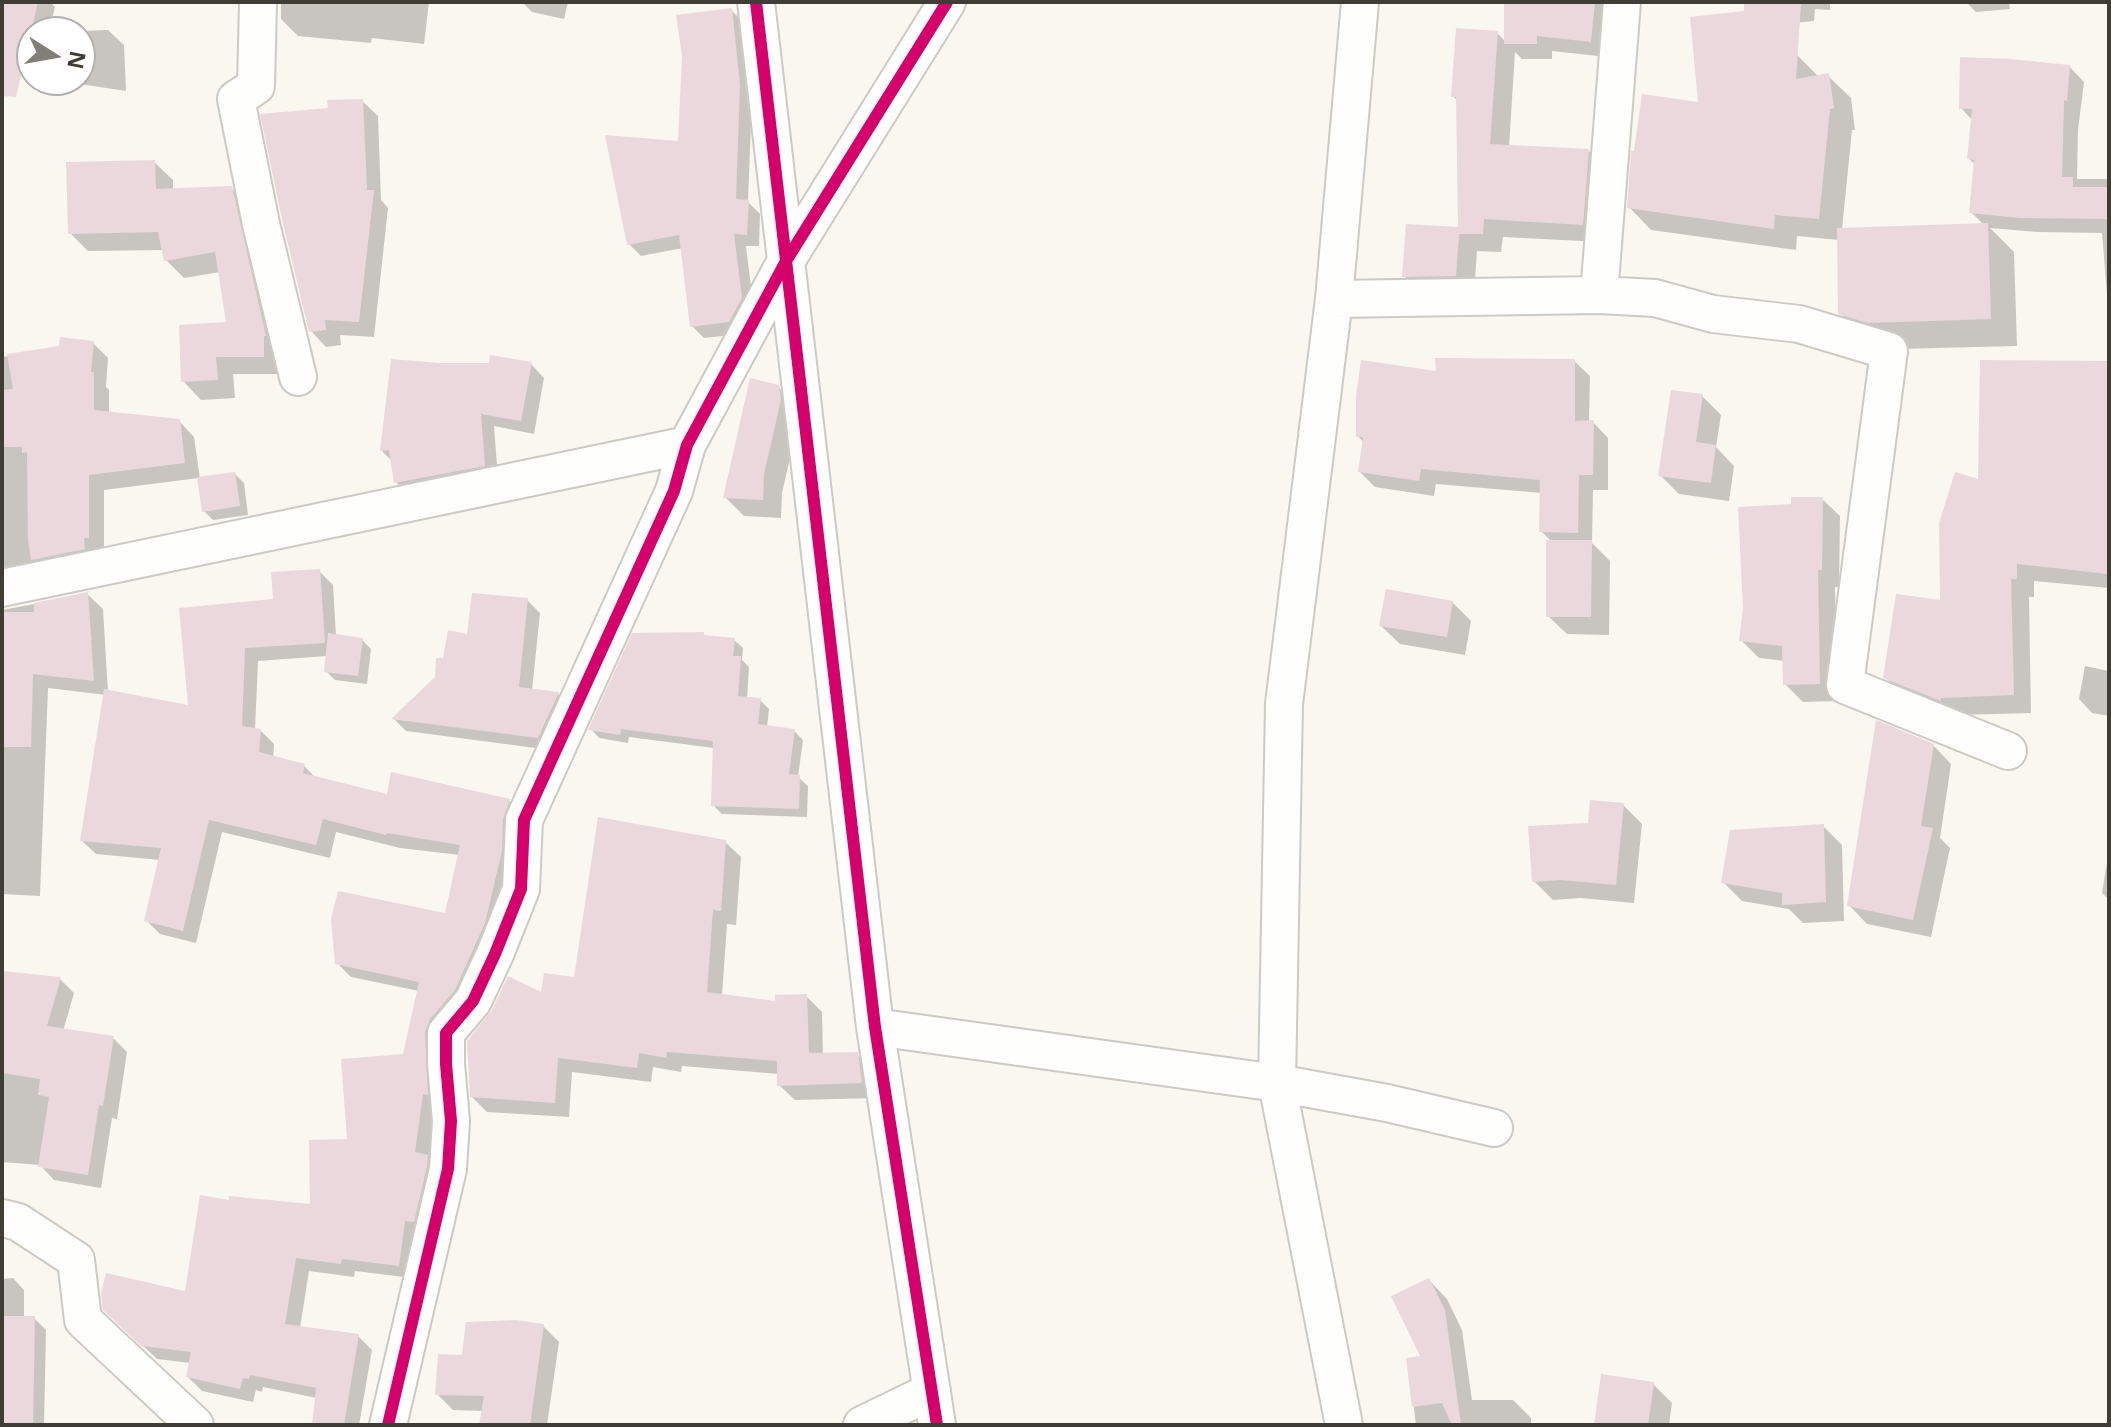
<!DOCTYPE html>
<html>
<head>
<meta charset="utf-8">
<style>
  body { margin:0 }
  #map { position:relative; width:2111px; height:1427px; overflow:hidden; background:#faf7f0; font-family:"Noto Sans",sans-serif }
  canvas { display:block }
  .frame { position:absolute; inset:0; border:4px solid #403c36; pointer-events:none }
  .north { position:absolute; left:16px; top:16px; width:80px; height:80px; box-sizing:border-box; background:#fff; border:2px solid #b3b1af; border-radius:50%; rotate:101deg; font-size:22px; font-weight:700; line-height:32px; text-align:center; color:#403c36 }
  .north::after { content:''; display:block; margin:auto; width:28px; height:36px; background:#817d77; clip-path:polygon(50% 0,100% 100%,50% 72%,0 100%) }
</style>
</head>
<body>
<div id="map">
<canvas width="2111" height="1427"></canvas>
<div class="frame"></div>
<div class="north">N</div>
</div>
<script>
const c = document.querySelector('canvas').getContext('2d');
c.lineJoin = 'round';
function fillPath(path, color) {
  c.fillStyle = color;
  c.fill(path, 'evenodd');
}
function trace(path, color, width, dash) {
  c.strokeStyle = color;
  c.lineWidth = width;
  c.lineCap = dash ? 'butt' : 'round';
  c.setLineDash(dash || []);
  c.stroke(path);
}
fillPath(new Path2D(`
  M2 2H50L55 7 52 19 74 21 83 31 108 30 124 45 126 91 53 80H80V32H32V65L2 59Z
  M281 2H429L424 44 372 38 371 43 298 36 281 19Z
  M522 2H568L564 19 532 12Z
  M1506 2H1612L1607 57 1552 51V59H1522L1515 52 1509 147 1589 151 1607 170 1602 242 1503 237 1501 252 1477 251 1474 294 1423 295 1404 276 1460 230 1459 102 1453 96 1497 33 1506 42Z
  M1769 2H1830V10L1815 9 1814 21 1782 24 1769 10Z
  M1966 2H2009L2010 9 1976 12Z
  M731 10 743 22 752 98 748 202 760 214 759 246H746L754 311 742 334 704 338 692 326 683 248 641 256 629 244 680 144Z
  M1797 55 1819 77 1828 76 1851 98 1855 130H1852L1842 229 1984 225 1971 212 1976 165 1969 159 1973 121 1961 108 2069 66 2084 82 2078 130 2077 179H2109V319L2102 233 2037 232 1990 228 2014 252 2017 346 1897 349 1868 340 1840 313 1839 240 1797 236 1796 250 1651 230 1629 207 1700 104Z
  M362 101 378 116 381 200 388 208 374 337 340 335 341 345 326 347 311 331 330 109Z
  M154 162 173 180V191L231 188 249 206 281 374H233L235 398 201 400 183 381 229 323 220 272 184 278 166 260 164 250 88 251 70 233Z
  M93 343 108 358 106 387 109 390V413L179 421 194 437 200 479 235 474 244 483 248 515 213 520 204 511 199 478 104 490V553L2 590V357Z
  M1574 361 1590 376 1589 422H1593L1608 438V490H1593L1592 543 1610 561 1609 635 1567 634 1548 616 1552 542 1541 531 1542 493 1436 484 1434 496 1375 487 1360 472 1364 443 1358 436 1438 374Z
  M531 364 544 378 534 434 494 426 498 479 410 496 396 482 393 462 382 451 439 365Z
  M2109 368V588L2034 581V597H2029L2031 713 1959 715 1903 695 1885 677 1942 603 1979 482Z
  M778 387 797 406 799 419 782 493 781 518 744 516 725 497Z
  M1702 396 1721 415 1716 447 1734 466 1729 501 1679 494 1660 475Z
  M1822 499 1840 516 1839 587H1835L1838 701 1803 702 1785 684V661L1759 658 1741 640Z
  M319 571 333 585 336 636 362 640 371 649 367 684 335 680 326 671 327 656 258 661 255 730H260L274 744 273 758 304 766 316 778 389 797 393 774 509 801 523 815 515 866 437 1107 429 1159 441 1171 412 1278 355 1271 354 1277 309 1271 300 1328 358 1336 372 1350 359 1425H314L317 1398 263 1387 262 1392 256 1390 253 1402 202 1391 188 1377 191 1363 157 1359 119 1323 186 1293 231 1202 312 1206 349 1141 405 1056 419 991 351 977 337 963 446 915 460 855 400 848 336 832 330 858 222 832 196 943 160 934 146 920 160 860 96 854 82 841 106 695 48 688 40 896 2 894V610L87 594 103 609 108 692 190 708 275 601Z
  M527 600 540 613 532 691 558 694 571 707 551 750 406 731 394 719 437 678 444 661 469 637Z
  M1452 602 1471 621 1465 655 1400 644 1381 626Z
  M706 637 734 640 743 648 742 660 749 667 747 699 760 700 769 709 767 727 794 731 803 740 798 777 808 786 807 817 722 814 713 805 714 748 629 737 628 743 599 738 591 729Z
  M2085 666 2109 671V716L2092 713 2079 699Z
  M1933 745 1951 764 1940 838 1950 848 1931 937 1867 924 1849 905Z
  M1623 805 1642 824 1634 903 1581 898 1553 900 1534 881 1590 824Z
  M1823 826 1842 845 1844 921 1803 923 1789 909 1742 901 1723 882Z
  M725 842 741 857 736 925 727 924 722 996 777 1004 806 996 822 1012 823 1055 857 1054 872 1070 877 1098 795 1100 779 1085V1074L682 1066 681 1072 653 1067 651 1082 572 1072 569 1117 487 1112 472 1097 542 995 576 979Z
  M2107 862H2109V900L2102 893Z
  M2 973 60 979 74 993 63 1031 113 1038 127 1052 117 1119 112 1118 101 1188 54 1180 40 1165 2 1162Z
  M13 1278 24 1290V1318H34L46 1330 44 1425H2V1279Z
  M1429 1280 1447 1299 1462 1330 1472 1400H1513L1531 1418V1425H1416L1408 1360 1422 1358Z
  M543 1326 559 1342 547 1425H481L483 1411 453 1410 437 1394 464 1357Z
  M1653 1384 1672 1403 1669 1425H1596Z`), '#0003');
fillPath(new Path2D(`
  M2 2H38L16 97 2 96Z
  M1504 2H1595L1591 42 1537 36V44H1504Z
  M1744 2 1801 4 1796 79 1829 73 1834 108 1830 109 1819 219 1775 215 1774 229 1627 208 1631 151H1634L1642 94 1698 102 1690 17 1744 11Z
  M732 8 740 85 736 199 749 200 747 235 734 234 742 298 729 322 690 327 679 235 627 245 605 135 678 141 682 56 676 15Z
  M1456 28 1498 31 1490 144 1589 149 1583 225 1484 219 1483 234H1459L1456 276 1402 277 1406 224 1458 227 1456 97H1451Z
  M1960 57 2010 59 2070 65 2067 101 2064 100 2062 177H2073V187H2109V219L2020 218 1969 213 1974 160 1967 159 1972 109H1959Z
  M363 99 367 190H374L359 322 325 320 326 330 309 332 282 219 260 114 328 108 327 100Z
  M155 160 156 189 232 186 266 336H264V357H216L218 380 181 382 179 325 226 322 215 252 164 261 158 232 68 234 66 162Z
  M1988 223 1991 319 1868 323 1838 314 1837 228Z
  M60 337 94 341 91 372H94V410L180 419 185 463 89 475V538H84L85 549 31 560 28 539 27 452 22 453V447H2V390L13 389 7 354 59 346Z
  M490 355 532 362 521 421 481 414 485 466 394 483 389 450 380 451 391 359 439 363H489Z
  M1435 358 1575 359V421L1594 420 1593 475H1579L1578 533 1539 532 1540 480 1421 469 1419 481 1358 472 1363 437H1356V396L1361 360 1436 371Z
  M1980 360 2109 361V574L2017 564V579H2011L2014 695 1941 698V701L1883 678 1896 594 1940 600 1939 523 1955 472 1978 479Z
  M750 378 779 385 781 400 764 474 763 500 723 498Z
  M1671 390 1703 394 1696 442 1716 445 1711 483 1658 476Z
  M235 472 240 506 202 512 197 477Z
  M1791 497H1823L1822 570H1818L1820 684 1783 685 1782 646 1739 641 1743 608 1738 507 1791 504Z
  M1546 540H1592L1591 617H1546Z
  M320 569 325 643 245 648 242 726 261 729 259 752 305 764 303 773 387 794 391 772 510 799 503 819 502 851 485 923 455 990 430 1019 425 1032 428 1095 423 1094 415 1152 428 1155 427 1166 414 1222 405 1221 399 1266 342 1259 341 1264 296 1258 285 1324 359 1334 344 1425H312L316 1388 250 1375 249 1379 243 1378 240 1389 186 1377 191 1352 141 1346 103 1310 101 1294 106 1273 185 1291 200 1195 229 1200V1196L310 1204 309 1140 347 1139 341 1059 403 1054 419 982 335 964 331 919 338 891 445 913 460 845 387 833 386 835 323 819 316 845 209 820 183 931 144 921 161 848 80 841 104 689 188 705 179 608 273 599 271 572Z
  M1386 589 1453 601 1447 637 1379 626Z
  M88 592 94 681 33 674 31 747H2V612H34V603Z
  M472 593 528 598 519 687 559 692 538 738 391 719 435 677 436 658H443L448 630 467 634Z
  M704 632V635L735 638 733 656H741L738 696 761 698 758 724 795 729 789 774 800 775 799 809 711 806 713 741 621 729 620 735 588 730 632 633Z
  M328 633 363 638 358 676 324 672Z
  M1876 720 1934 744 1921 826 1933 828 1913 920 1847 906Z
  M1590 800 1624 803 1616 885 1561 880 1532 882 1528 826 1588 823Z
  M598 817 726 840 721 911 713 910 707 992 775 1001V995L807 994 809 1053 858 1052 862 1083 777 1086V1061L667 1052 666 1058 639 1053 637 1068 558 1058 555 1103 470 1097 467 1041 492 1010 508 976 541 992 544 973 574 977Z
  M1824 824 1826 902 1782 905V893L1721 883 1730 830Z
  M2 971 61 977 47 1026 114 1036 103 1106 99 1105 88 1175 38 1167 49 1097 38 1095 40 1079 2 1073Z
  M1429 1278 1445 1310 1461 1425H1452L1442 1403 1412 1407 1406 1358 1420 1356 1391 1296Z
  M2 1316H35L33 1425H2Z
  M516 1320 544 1324 530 1425H479L484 1396 435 1395 438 1354 462 1355 466 1322Z
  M1601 1374 1654 1382 1648 1425H1594Z`), '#ead8dd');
const street = new Path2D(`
  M258 2 256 86 236 99 261 224 298 377
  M756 2 875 1027 937 1425
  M1599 295 1622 2
  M1334 299 1599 295 1655 298 1713 314 1799 324 1889 351 1845 685 2008 751
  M2 588 687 445
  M875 1027 1277 1083 1387 1103 1494 1128
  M2 1218 18 1222 76 1260 83 1320 195 1425
  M388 1425 448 1169 451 1121 446 1064V1033L473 1001 495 954 521 889 524 820 674 491 687 445 786 261 947 2
  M862 1425 932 1391
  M1344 1425 1277 1083 1284 704 1334 299 1360 2`);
trace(street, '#cdcac3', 40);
trace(street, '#fefefd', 36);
trace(new Path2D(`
  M756 2 875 1027 937 1425
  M388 1425 448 1169 451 1121 446 1064V1033L473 1001 495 954 521 889 524 820 674 491 687 445 786 261 947 2`), '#d6006c', 12);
</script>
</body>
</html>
